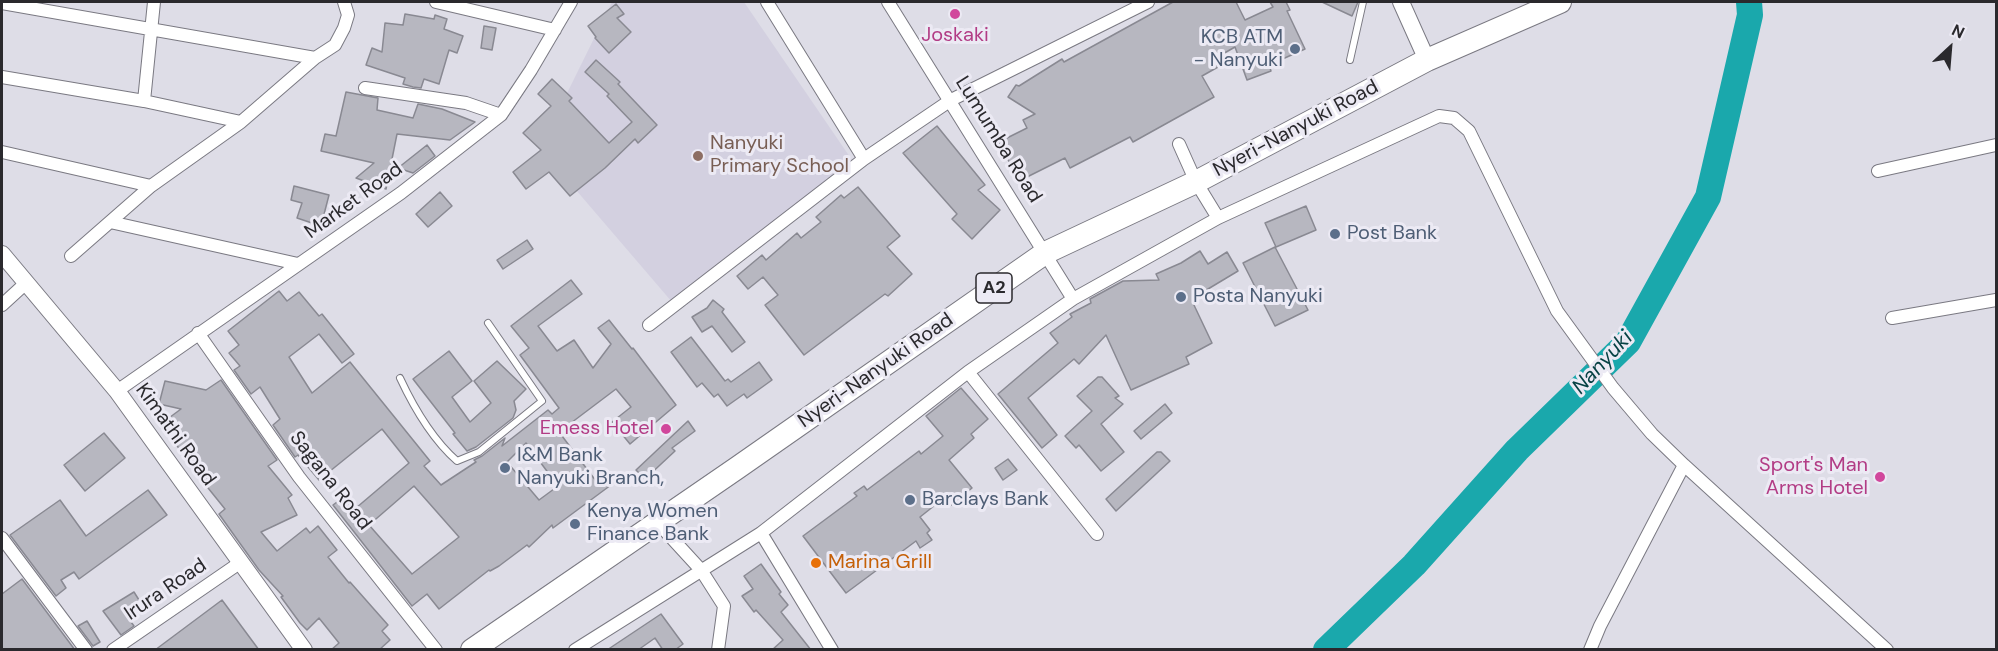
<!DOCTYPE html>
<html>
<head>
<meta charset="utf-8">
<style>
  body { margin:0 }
  #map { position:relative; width:1998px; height:651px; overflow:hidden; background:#dedde7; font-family:"DM Sans",sans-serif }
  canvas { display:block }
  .frame { position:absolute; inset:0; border:3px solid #2a292d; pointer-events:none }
  .north { position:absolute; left:1920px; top:18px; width:60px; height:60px; -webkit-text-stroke:4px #eceaf4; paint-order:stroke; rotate:26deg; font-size:16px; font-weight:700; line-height:24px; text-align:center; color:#2a292d }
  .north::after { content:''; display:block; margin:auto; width:21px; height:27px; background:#2a292d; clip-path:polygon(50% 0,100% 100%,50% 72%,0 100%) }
</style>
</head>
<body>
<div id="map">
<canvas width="1998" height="651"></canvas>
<div class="frame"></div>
<div class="north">N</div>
</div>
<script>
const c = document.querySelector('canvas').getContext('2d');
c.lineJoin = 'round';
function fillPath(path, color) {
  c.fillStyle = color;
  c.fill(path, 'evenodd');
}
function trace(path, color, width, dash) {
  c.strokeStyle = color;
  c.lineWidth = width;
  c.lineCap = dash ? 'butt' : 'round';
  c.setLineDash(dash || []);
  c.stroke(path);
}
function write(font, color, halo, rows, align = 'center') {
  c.font = font + ' "DM Sans",sans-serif';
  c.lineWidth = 6;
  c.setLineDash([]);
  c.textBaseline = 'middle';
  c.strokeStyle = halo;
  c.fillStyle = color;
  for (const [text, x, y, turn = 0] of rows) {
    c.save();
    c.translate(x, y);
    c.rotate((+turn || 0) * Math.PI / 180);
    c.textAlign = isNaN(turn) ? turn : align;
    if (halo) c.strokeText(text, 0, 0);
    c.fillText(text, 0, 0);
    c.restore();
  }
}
fillPath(new Path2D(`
  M612 2H744L854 163 672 302 540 148Z`), '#d3d0e0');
trace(new Path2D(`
  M1326 650 1414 565 1517 450 1628 342 1708 197 1750 15 1749 2`), '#1aa8ac', 26);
const building = new Path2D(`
  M1173 2H1236L1245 20 1273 7 1270 2H1286L1290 10 1287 11 1305 49 1269 65 1271 71 1247 80 1235 47 1214 59 1218 67 1202 76 1214 97 1133 142 1130 137 1070 168 1065 158 1019 181 999 142 1027 128 1023 120 1035 114 1008 97 1016 85 1019 86 1062 59 1064 62Z
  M1322 2H1358L1352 16Z
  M616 4 624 14 617 18 631 32 609 53 595 38 596 37 588 26Z
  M405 14 434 19 435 15 447 19 444 29 463 36 457 53 449 50 439 84 424 79 421 88 413 87 403 84 405 78 366 65 372 48 382 52 385 23 403 25Z
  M484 26 496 28 492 50 481 48Z
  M596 60 620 82 618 84 657 125 638 143 635 139 605 168 570 196 549 172 526 189 513 172 541 150 523 133 551 106 538 94 552 79 572 98 569 101 609 143 632 122 607 96 609 94 585 72Z
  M346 92 378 98 377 110 413 118 418 104 442 109 475 122 450 140 397 134 386 189 356 178 374 163 321 151 325 134 336 136Z
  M937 126 985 185 978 190 1000 210 972 239 952 219 957 214 903 153Z
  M427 145 435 156 413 173 398 168Z
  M294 186 329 195 321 226 297 218 302 203 291 200Z
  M858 187 900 236 887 247 912 274 888 296 885 294 804 355 765 305 778 295 763 277 748 289 737 276 762 255 766 260 797 233 801 238 821 222 816 217 841 195 844 198Z
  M440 192 452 206 428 227 416 214Z
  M1306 206 1316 230 1276 247 1265 223Z
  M527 240 533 249 503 269 497 260Z
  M1275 247 1308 310 1275 326 1243 263Z
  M1200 251 1208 264 1227 252 1238 271 1193 298 1195 303H1193L1212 343 1186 357 1189 364 1131 390 1106 335 1079 364 1074 359 1028 398 1057 435 1042 448 998 394 1058 343 1050 333 1072 317 1070 314 1091 303 1090 299 1123 281 1159 280 1156 274 1181 263Z
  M571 280 582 294 538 326 557 351 574 340 593 368 611 344 598 328 609 320 632 349 633 348 676 405 630 444 612 422 631 407 616 389 559 432 596 481 609 473 615 482 553 528 552 525 529 547 527 545 499 566 490 571 489 570 439 609 427 594 412 606 333 505 345 496 356 508 409 463 382 429 319 480 298 455 295 457 273 425 280 419 260 387 251 394 234 370 240 366 229 353 239 345 228 331 279 291 287 301 299 292 319 316 322 314 354 354 342 363 319 334 289 357 312 393 350 362 430 461 424 466 441 485 476 462 474 460 482 456 505 438 502 446 548 410 552 414 559 408 520 355 529 348 511 326ZM526 443 558 486 539 500 507 462ZM414 486 459 537 412 574 369 525Z
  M713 300 724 309 722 312 745 342 732 352 712 326 702 332 692 317 707 308Z
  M691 337 725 381 728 379 731 382 759 362 772 380 747 398 744 394 727 406 718 394 714 397 702 383 697 387 671 352Z
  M449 351 472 381 452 397 470 422 491 403 474 381 497 361 526 389 514 401 516 410 513 418 476 447 467 451 453 434 455 433 413 379Z
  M1098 377H1102L1119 396 1115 398 1123 404 1101 424 1124 452 1101 471 1079 445 1076 448 1065 436 1092 411 1077 396Z
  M221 380 277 460 268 466 292 495 288 498 297 515 261 532 277 551 306 528 310 533 318 526 337 550 328 557 349 583 350 582 388 625 382 631 390 640 379 650H331L339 643 319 618 307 630 300 623 281 597 283 596 259 570 219 514 225 509 200 478 201 476 182 453 162 423 181 409 159 404 165 381 206 390Z
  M961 388 988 419 971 434 974 438 949 460 972 488 950 506 944 498 920 517 930 530 927 533 932 540 920 548 916 541 846 593 803 536 857 496 854 493 864 486 867 490 919 451 921 454 943 436 926 416Z
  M1165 404 1172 413 1141 439 1134 431Z
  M688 421 695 431 672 448 675 451 645 479 636 470Z
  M104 433 125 458 85 491 64 465Z
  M1157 452H1161L1170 461 1116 511 1106 499Z
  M1008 459 1017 470 1003 480 995 468Z
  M148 490 167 515 79 579 74 572 61 580 66 588 56 596 10 535 60 500 86 536Z
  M761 564 781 592 779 594 788 605 781 612 811 650H772L783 640 756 610 754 612 742 596 753 589 744 576Z
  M22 579 75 650H2V594Z
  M134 592 144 608 128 618 134 626 121 635 103 611Z
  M222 600 259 650H155Z
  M661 614 683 644 675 650H663L655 638 638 650H607Z
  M87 621 100 642 93 646 78 626Z`);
fillPath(building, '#b7b7c0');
trace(building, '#898992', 1.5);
const lane = new Path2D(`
  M1350 60 1363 2
  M400 378C414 408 432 439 457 461L479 452 542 401 488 323`);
const street = new Path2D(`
  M436 2 555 30
  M767 2 864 159
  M888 2 1073 299
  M2 3 315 58
  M2 77 144 101 241 122
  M365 88 466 103 501 115
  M144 101 154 2
  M1179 144 1196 182 1218 218
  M2 152 151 186
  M1878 171 1996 145
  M110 222 298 264
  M71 256 151 186 241 122 315 58 335 45 344 28 348 15 344 2
  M2 305 26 283
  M1892 318 1996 300
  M649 325 864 159 951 100 1148 2
  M198 333 299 477 436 650
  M968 372 1097 534
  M117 391 401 193 501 115 531 70 571 2
  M657 522 701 570 724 606 718 650
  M761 533 832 650
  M2 538 86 650
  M113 650 241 562
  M575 650 761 533 968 372 1073 299 1218 218 1439 116 1454 118 1469 131 1557 311 1613 388 1652 434 1684 465 1887 650
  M1590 650 1600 626 1684 465`);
const secondary = new Path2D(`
  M1401 2 1427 60
  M2 254 117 391 304 650`);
const highway = new Path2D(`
  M472 650 737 468 1045 253 1196 182 1427 60 1560 2`);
trace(lane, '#7a7982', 8);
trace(street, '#7a7982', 14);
trace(secondary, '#7a7982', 18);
trace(highway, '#7a7982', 24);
trace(lane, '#fff', 6);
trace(street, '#fff', 12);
trace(secondary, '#fff', 16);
trace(highway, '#fff', 22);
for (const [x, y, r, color] of [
  [955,14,6,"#d1479c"],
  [1295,49,6,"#5c6f8a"],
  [698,156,6,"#8d6e63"],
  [1335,234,6,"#5c6f8a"],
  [1181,297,6,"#5c6f8a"],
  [666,429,6,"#d1479c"],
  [505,468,6,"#5c6f8a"],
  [1880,477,6,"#d1479c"],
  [910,500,6,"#5c6f8a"],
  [575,524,6,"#5c6f8a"],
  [816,563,6,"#e8710a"]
]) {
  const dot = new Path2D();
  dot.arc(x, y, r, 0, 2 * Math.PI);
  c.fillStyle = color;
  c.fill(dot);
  trace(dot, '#eceaf4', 2);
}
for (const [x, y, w] of [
  [994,288,36]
]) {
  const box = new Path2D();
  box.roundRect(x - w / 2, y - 15, w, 30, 4.5);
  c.fillStyle = '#eceaf4';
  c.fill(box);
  trace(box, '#2a292d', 1.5);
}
write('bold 18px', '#2a292d', null, [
  ["A2",994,288]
]);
write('20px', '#b23c85', '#eceaf4', [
  ["Joskaki",955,36,"center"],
  ["Emess Hotel",654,429],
  ["Sport's Man",1868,466],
  ["Arms Hotel",1868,489]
], 'right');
write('20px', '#4e5e75', '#eceaf4', [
  ["KCB ATM",1283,38,"right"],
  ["- Nanyuki",1283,61,"right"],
  ["Post Bank",1347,234],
  ["Posta Nanyuki",1193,297],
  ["I&M Bank",517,456],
  ["Nanyuki Branch,",517,479],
  ["Barclays Bank",922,500],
  ["Kenya Women",587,512],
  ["Finance Bank",587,535]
], 'left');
write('20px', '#2a292d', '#eceaf4', [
  ["Nyeri-Nanyuki Road",1296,129,-28],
  ["Lumumba Road",998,140,58],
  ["Market Road",354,201,-36],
  ["Nyeri-Nanyuki Road",876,371,-35],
  ["Kimathi Road",175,435,54],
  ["Sagana Road",330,481,52],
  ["Irura Road",166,590,-34]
]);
write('20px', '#785e54', '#eceaf4', [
  ["Nanyuki",710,144],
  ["Primary School",710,167]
], 'left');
write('20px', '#c56008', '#eceaf4', [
  ["Marina Grill",828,563]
], 'left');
write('italic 21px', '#074244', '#eceaf4', [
  ["Nanyuki",1603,363,-47]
]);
</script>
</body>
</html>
